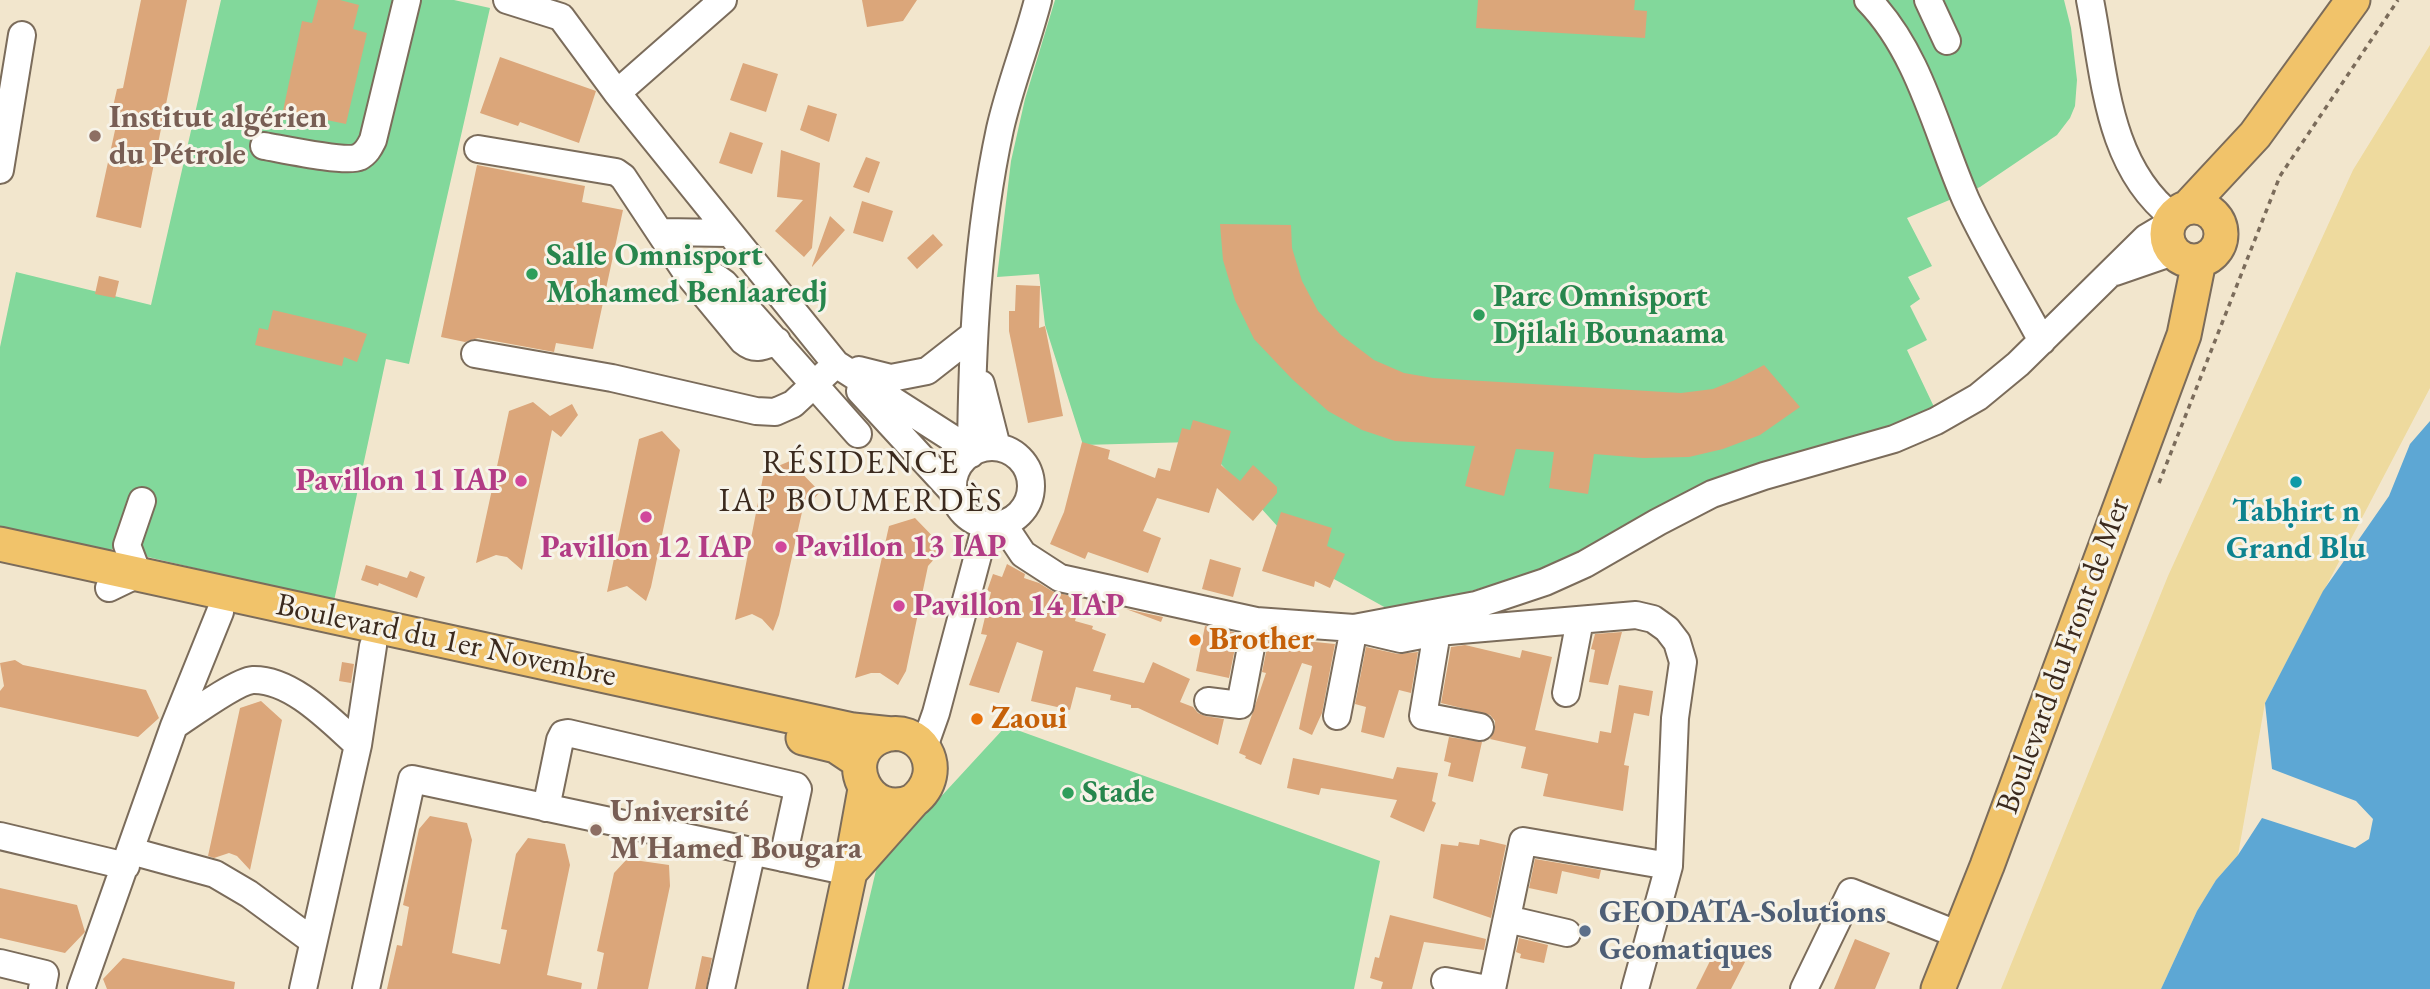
<!DOCTYPE html>
<html>
<head>
<meta charset="utf-8">
<style>
  body { margin:0 }
  canvas { display:block; background:#f2e6cd }
</style>
</head>
<body>
<canvas width="2430" height="989"></canvas>
<script>
const c = document.querySelector('canvas').getContext('2d');
c.lineJoin = 'round';
function fillPath(path, color) {
  c.fillStyle = color;
  c.fill(path, 'evenodd');
}
function trace(path, color, width, dash) {
  c.strokeStyle = color;
  c.lineWidth = width;
  c.lineCap = dash ? 'butt' : 'round';
  c.setLineDash(dash || []);
  c.stroke(path);
}
function write(font, color, halo, rows, align = 'center') {
  c.font = font + ' "EB Garamond",serif';
  c.lineWidth = 6;
  c.setLineDash([]);
  c.textBaseline = 'middle';
  c.strokeStyle = halo;
  c.fillStyle = color;
  for (const [text, x, y, turn = 0] of rows) {
    c.save();
    c.translate(x, y);
    c.rotate((+turn || 0) * Math.PI / 180);
    c.textAlign = isNaN(turn) ? turn : align;
    if (halo) c.strokeText(text, 0, 0);
    c.fillText(text, 0, 0);
    c.restore();
  }
}
fillPath(new Path2D(`
  M221 0H454L490 8 409 364 386 359 334 601 148 557 118 545 111 550 0 527V347L16 272 151 305Z
  M1055 0H2064L2071 28 2077 80 2075 106 2070 118 2057 135 1980 187 1907 218 1932 266 1908 277 1920 299 1910 306 1927 340 1907 350 1935 409 1559 562 1519 577 1395 613 1307 564 1279 528 1220 463 1192 442 1083 445 1045 325 1039 274 997 277 1011 161 1025 99Z
  M1006 726 1380 861 1354 989H848L877 866Z`), '#82d89b');
fillPath(new Path2D(`
  M2430 45V388L2265 703 2238 855 2216 880 2197 911 2161 989H2001L2168 576 2353 170Z`), '#eeda9e');
fillPath(new Path2D(`
  M2430 421V989H2161L2197 911 2216 880 2238 855 2262 818 2355 848 2369 839 2373 819 2356 801 2272 769 2265 703 2323 591 2389 496 2410 444Z`), '#5da7d4');
fillPath(new Path2D(`
  M141 0H187L141 228 96 217 119 112 112 111 117 89 123 88Z
  M318 0H340L359 5 353 29 367 33 346 124 283 111 302 21 312 23Z
  M862 0H917L903 21 867 27Z
  M1478 0H1635L1634 10 1647 11 1645 38 1476 28Z
  M500 57 596 91 579 143 520 122 518 126 480 113Z
  M743 63 778 74 766 112 730 100Z
  M808 105 837 114 829 142 800 130Z
  M730 132 763 143 752 174 719 163Z
  M781 150 820 163 812 248 804 257 775 231 803 200 777 197Z
  M866 157 880 162 869 193 853 187Z
  M477 165 585 186 582 202 623 210 593 349 556 343 554 352 478 338 465 342 441 337Z
  M862 201 893 211 883 242 853 233Z
  M830 216 845 230 812 267V266Z
  M1220 224 1291 225 1292 248 1302 281 1318 311 1341 335 1374 360 1404 373 1433 378 1681 393 1713 389 1735 380 1764 365 1800 407 1760 435 1723 449 1689 457 1643 458 1594 454 1588 494 1549 488 1554 452 1516 449 1504 496 1465 486 1475 446 1395 441 1362 430 1328 411 1292 379 1254 339 1235 300 1223 260Z
  M933 234 943 245 917 269 907 258Z
  M99 276 119 281 115 298 95 294Z
  M1016 285 1040 286 1039 328 1045 326 1063 416 1028 423 1009 331V311H1015Z
  M273 310 349 328 367 334 357 362 344 357 342 366 255 345 259 328 268 330Z
  M533 402 550 416 572 404 578 415 561 437 552 430 522 570 507 557 496 555 476 563 509 411Z
  M1193 420 1231 431 1221 465 1240 481 1253 465 1277 487V493L1253 521 1217 488 1209 513 1157 498 1143 531 1161 538 1148 573 1088 552 1085 559 1050 544 1064 512 1082 442 1110 450 1108 459 1155 478 1158 468 1170 471 1182 428 1190 430Z
  M662 431 680 450 651 587 646 601 627 586 607 592 639 439Z
  M790 461 820 492 802 512 779 615 773 631 762 619 752 614 735 620 764 472Z
  M1281 512 1332 528 1327 546 1345 554 1330 588 1315 581 1314 587 1262 571Z
  M915 518 944 548 928 566 906 671 898 685 880 673H871L855 678 889 526Z
  M1210 559 1241 568 1233 597 1202 589Z
  M1007 564 1025 574 1024 578 1039 583 1052 591 1081 599 1075 621 1093 626 1092 629 1106 634 1093 671 1144 683 1153 662 1190 679 1180 702 1193 707 1198 713 1205 716 1224 719 1218 745 1138 708H1131V705L1110 700 1111 695 1076 687 1070 710 1031 701 1043 651 1017 642 999 693 969 685 987 635 981 634 991 592 987 591 993 574 1002 577Z
  M366 565 407 578 410 571 425 577 417 598 379 583 378 586 361 580Z
  M1126 609 1163 617 1161 622Z
  M1205 626 1238 633 1229 678 1196 671Z
  M1622 632 1608 685 1589 682 1595 650 1591 649 1595 634Z
  M1269 638 1294 644 1295 640 1335 644 1322 713 1312 735 1299 729 1312 666 1302 663 1261 765 1245 758 1246 756 1239 753 1266 673 1262 672Z
  M1465 645 1520 658 1522 650 1552 657 1535 730 1598 743 1600 731 1611 733 1619 685 1653 691 1649 716 1634 713 1624 765 1629 766 1623 811 1543 796 1548 774 1521 768 1526 747 1490 739 1495 729V721L1490 715 1441 703 1451 647Z
  M1366 647 1398 654 1418 652 1411 693 1399 690 1384 738 1361 732 1366 707 1355 704Z
  M15 660 23 665 146 690 159 718 138 737 0 707V691L4 686 0 663Z
  M342 662 354 664 351 683 339 681Z
  M261 701 282 720 250 870 237 856 229 853 214 858 208 856 240 708Z
  M1449 737 1482 742 1473 782 1448 776 1451 763 1444 761Z
  M1293 758 1393 779 1397 767 1438 773 1432 801 1436 803 1424 832 1390 817 1397 800 1321 788 1319 795 1287 788Z
  M430 816 467 823 472 840 452 953 500 964 507 930 501 929 516 854 528 838 565 844 570 865 547 975 582 983 581 989H387L397 945 402 946 409 907 403 905 419 829Z
  M1480 839 1506 845 1491 918 1433 898 1441 844 1458 846 1459 842 1479 845Z
  M627 859 669 865 670 886 648 989H597L604 953 597 951 614 873Z
  M1535 859 1601 870 1599 879 1562 871 1557 894 1529 888Z
  M0 888 77 905 85 932 65 953 0 938Z
  M1390 915 1486 939 1484 950 1424 942 1412 989H1381L1383 982 1370 978 1375 957 1379 958Z
  M1519 938 1548 945 1544 963 1520 958 1521 954 1516 952Z
  M1855 939 1890 953 1875 989H1834Z
  M1717 947 1745 962 1731 989H1696Z
  M702 956 712 958 706 989H695Z
  M123 958 235 982 234 989H107L103 979Z`), '#dba67a');
const minor = new Path2D(`
  M507 0 561 17 617 93 836 364 950 437 966 457
  M1868 0C1920 53 1937 134 1966 200 1988 248 2017 294 2042 341
  M1928 0 1947 41
  M2090 0C2105 76 2107 166 2173 217
  M617 93 723 0
  M264 146C282 149 346 163 359 157 367 153 370 146 373 140L407 0
  M478 149 616 172 623 177 686 272 743 341C755 351 762 347 777 341
  M0 170 22 35
  M661 232 730 233
  M686 272C703 271 711 273 724 283L858 434
  M2115 272 2173 252
  M475 354 612 378 756 411 775 412 793 404 836 364
  M859 370 891 378 927 371 973 335
  M981 384 997 447
  M860 391 954 493
  M953 486a39 39 0 1 1 78 0a39 39 0 1 1-78 0Z
  M971 454C972 345 977 236 1000 129 1010 85 1027 43 1038 0
  M1003 524 1023 554 1060 578 1256 621 1354 628 1401 639 1437 632 1636 615 1653 619 1667 629 1677 642 1683 662 1675 718 1669 866 1635 989
  M109 588 138 574 127 545 142 501
  M1437 632 1423 716 1480 727
  M1566 693 1580 620
  M1208 701 1240 705 1256 621
  M1337 716 1354 628 1476 605 1545 582 1585 564 1658 522 1712 494 1764 476 1894 439 1936 421 1978 397 2018 364 2146 238 2168 225
  M174 726C189 716 237 681 253 680 292 679 331 721 358 745
  M924 747 936 713 986 525
  M546 808 560 740 563 734 568 733 796 786 798 789 783 858
  M0 836 126 866
  M131 851 215 874 249 894 313 941
  M1507 919 1567 933
  M0 963 45 974 42 989
  M1445 981 1487 989
  M81 989 174 726 220 612
  M303 989 358 745 373 646
  M366 989 412 779 850 872
  M721 989 752 851
  M1492 989 1523 841 1669 866
  M1804 989 1851 892 1959 935`);
const major = new Path2D(`
  M2188 207 2255 135 2353 0
  M2167 234a27 27 0 1 1 54 0a27 27 0 1 1-54 0Z
  M0 544 853 730 892 734
  M803 738 836 746 860 762
  M865 789 850 872 913 801C951 771 920 720 880 737 838 756 867 822 913 801
  M825 989 850 872
  M1938 989 1987 866 2184 335 2199 261`);
trace(minor, '#7b6c5b', 30);
trace(major, '#7b6c5b', 37);
trace(new Path2D(`
  M2159 483 2280 176 2398 0`), '#7b6c5b', 3.5, [5, 5]);
trace(minor, '#fff', 26);
trace(major, '#f1c36a', 33);
for (const [x, y, r, color] of [
  [95,136,7,"#8d6e63"],
  [532,274,7,"#2e9e5b"],
  [1479,315,7,"#2e9e5b"],
  [521,481,7,"#d1479c"],
  [2296,482,7,"#0f9aa8"],
  [646,517,7,"#d1479c"],
  [781,547,7,"#d1479c"],
  [899,606,7,"#d1479c"],
  [1195,640,7,"#e8710a"],
  [977,719,7,"#e8710a"],
  [1068,793,7,"#2e9e5b"],
  [596,830,7,"#8d6e63"],
  [1585,931,7,"#5c6f8a"]
]) {
  const dot = new Path2D();
  dot.arc(x, y, r, 0, 2 * Math.PI);
  c.fillStyle = color;
  c.fill(dot);
  trace(dot, '#f7f3e8', 2.5);
}
write('bold 32px', '#785e54', '#f7f3e8', [
  ["Institut algérien",109,118],
  ["du Pétrole",109,155],
  ["Université",610,812],
  ["M'Hamed Bougara",610,849]
], 'left');
write('bold 32px', '#27864d', '#f7f3e8', [
  ["Salle Omnisport",546,256],
  ["Mohamed Benlaaredj",546,293],
  ["Parc Omnisport",1493,297],
  ["Djilali Bounaama",1493,334],
  ["Stade",1082,793]
], 'left');
write('bold 32px', '#b23c85', '#f7f3e8', [
  ["Pavillon 11 IAP",507,481,"right"],
  ["Pavillon 13 IAP",795,547],
  ["Pavillon 12 IAP",646,548,"center"],
  ["Pavillon 14 IAP",913,606]
], 'left');
write('bold 32px', '#0d838f', '#f7f3e8', [
  ["Tabḥirt n",2296,512],
  ["Grand Blu",2296,549]
]);
write('bold 32px', '#c56008', '#f7f3e8', [
  ["Brother",1209,640],
  ["Zaoui",991,719]
], 'left');
write('32px', '#3b2a1e', '#f7f3e8', [
  ["Boulevard du 1er Novembre",446,641,12],
  ["Boulevard du Front de Mer",2064,656,-70]
]);
write('bold 32px', '#4e5e75', '#f7f3e8', [
  ["GEODATA-Solutions",1599,913],
  ["Geomatiques",1599,950]
], 'left');
c.letterSpacing = '2px';
write('33px', '#3b2a1e', '#f7f3e8', [
  ["RÉSIDENCE",861,464],
  ["IAP BOUMERDÈS",861,502]
]);
c.letterSpacing = '0px';
</script>
</body>
</html>
